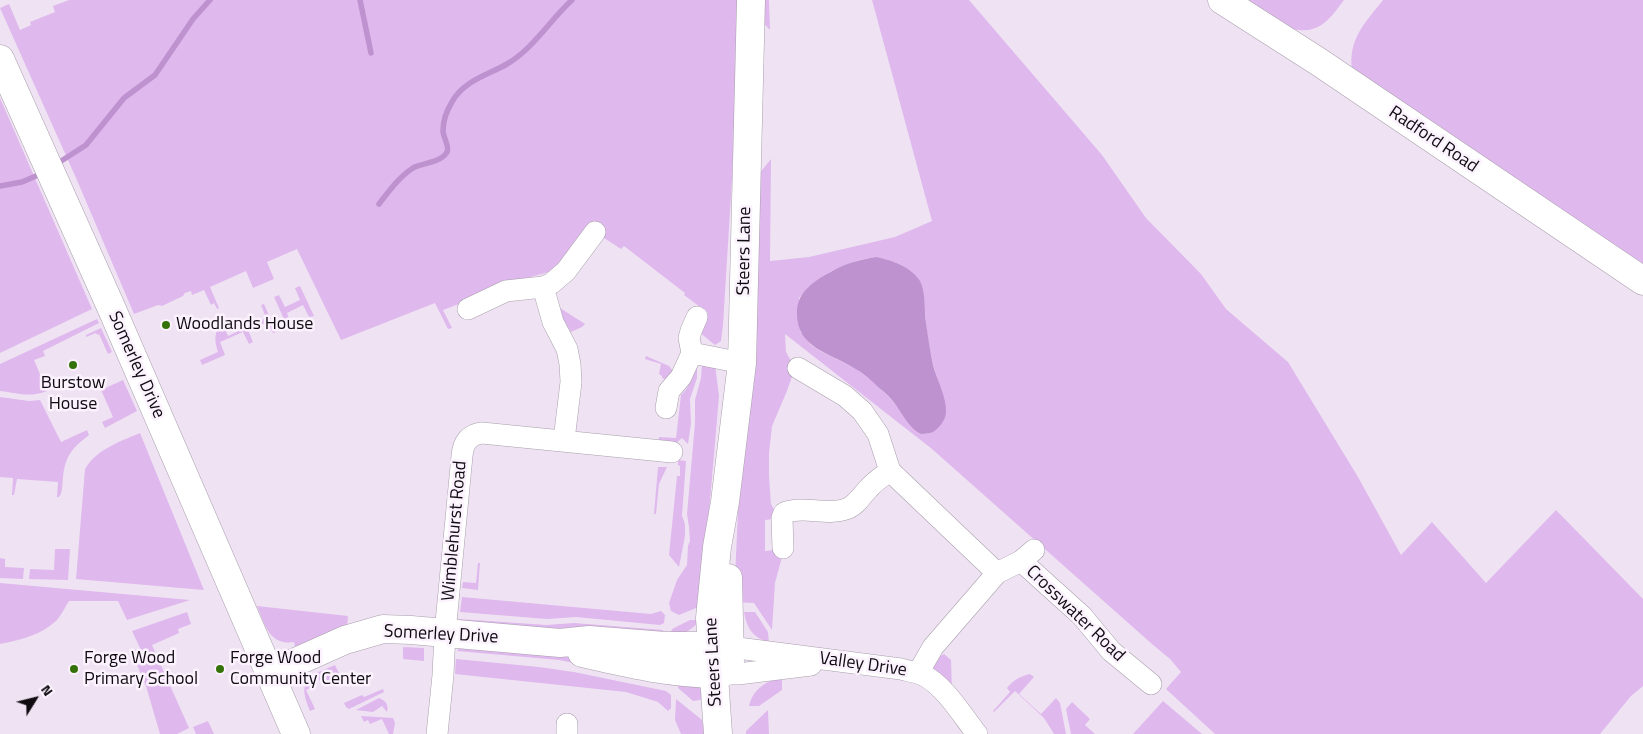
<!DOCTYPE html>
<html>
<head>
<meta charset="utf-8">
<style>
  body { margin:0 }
  #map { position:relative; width:1643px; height:734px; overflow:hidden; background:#efe3f3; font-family:"Titillium Web",sans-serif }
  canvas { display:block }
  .north { position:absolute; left:10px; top:674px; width:50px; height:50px; -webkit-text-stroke:4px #fbf2fe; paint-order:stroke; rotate:54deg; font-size:14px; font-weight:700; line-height:20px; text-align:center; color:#0f0b10 }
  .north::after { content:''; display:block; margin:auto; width:18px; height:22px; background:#0f0b10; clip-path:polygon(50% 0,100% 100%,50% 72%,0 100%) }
</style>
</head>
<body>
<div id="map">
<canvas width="1643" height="734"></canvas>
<div class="north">N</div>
</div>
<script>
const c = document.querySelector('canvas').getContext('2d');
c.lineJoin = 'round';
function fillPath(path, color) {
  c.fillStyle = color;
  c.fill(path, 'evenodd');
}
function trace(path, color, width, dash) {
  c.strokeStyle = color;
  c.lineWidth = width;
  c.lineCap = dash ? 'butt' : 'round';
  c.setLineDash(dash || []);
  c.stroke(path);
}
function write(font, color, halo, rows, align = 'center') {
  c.font = font + ' "Titillium Web",sans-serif';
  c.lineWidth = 5;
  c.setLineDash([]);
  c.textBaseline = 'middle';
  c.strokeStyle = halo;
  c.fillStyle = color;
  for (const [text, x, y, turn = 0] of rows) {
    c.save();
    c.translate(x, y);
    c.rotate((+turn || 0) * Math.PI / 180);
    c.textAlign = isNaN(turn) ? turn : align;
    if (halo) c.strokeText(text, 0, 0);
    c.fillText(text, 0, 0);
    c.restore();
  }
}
fillPath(new Path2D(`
  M69 0H739L732 179 723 325 721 341 715 345 699 332 701 322 708 313 684 295 685 293 624 246 621 249 601 236 549 272 527 278 443 310 452 328 448 329 435 303 341 340 297 249 267 262 274 279 253 288 246 271 210 287 219 308 217 309 214 303 211 305 204 290 192 295 191 291 185 293 183 296 162 306 158 305 134 314 76 178 0 8 9 4 20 30 31 25 30 22 55 12 53 6Z
  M758 0H769L770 30 757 16Z
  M872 0H969L1102 155 1146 218 1201 274 1226 309 1288 362 1358 477 1401 555 1432 522 1486 583 1556 510 1643 599V686L1631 696 1600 734H1215L1166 689 1181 672 1170 659 1152 644 932 449 785 334 786 352 795 368 787 391 772 426 769 453V476L771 504 776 513 774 519 765 520V551L775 550 782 557 775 583 772 630 754 603 734 602 738 510 759 174 771 159 770 261 809 257 895 237 932 221ZM877 257C893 261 910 266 919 281 924 290 924 302 925 311 926 329 929 347 933 364 938 381 944 396 946 413L928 434H922L912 426 891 399 872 381 855 368 822 352 811 345 800 331 799 298C817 275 848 260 877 257Z
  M1242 0H1344C1330 19 1319 35 1293 29Z
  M1383 0H1643V268L1352 70C1348 39 1365 23 1383 0Z
  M0 98 92 309 0 353Z
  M300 286 314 316 309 317 303 305 287 313 292 326 288 328 274 297 279 295 285 307 300 300 295 288Z
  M264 304 276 332 273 333 267 322 248 330 253 342 249 344 243 332 220 342 225 355 202 365 200 360 218 352C214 340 214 332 222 322L228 336 266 318 261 305Z
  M560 308 585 324 582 327 571 332 568 327 563 329Z
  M97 319 99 323 43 351 45 356 34 360 47 391C29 398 18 393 0 391V364Z
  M101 328 112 352 108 354 99 334 97 335 96 333 86 337V335Z
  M646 356 669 366 673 371 665 379 662 378V376L659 374 661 364 645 359Z
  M697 365V378L690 399 691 424 688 444 682 438 674 445 659 441V437L676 438 681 395C690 387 690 381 690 370Z
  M702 365H715L719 396 701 606 679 615 671 611 669 603 677 580 687 565 688 546 690 541 689 527 687 514 695 423V400L701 378Z
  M123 380 137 411 105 428 102 422 113 417 101 390Z
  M0 397 29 401 40 400 61 442 87 430 89 435C72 448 65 456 63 478 62 485 63 492 59 497H57L58 482 17 479 14 495H12L13 478 0 477Z
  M140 433 204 590 76 579 85 469C97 449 119 442 140 433Z
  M678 460 686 461 682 516 685 524V536L679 567 669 555 677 476H680V466L678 465Z
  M658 467H667L659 484 656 514H654Z
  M55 549H70L68 580 29 579 30 569 54 570Z
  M0 558 5 559V567L24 568 23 579 0 578Z
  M478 563H480L478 590 462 588 463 582 476 583Z
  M0 583 190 600 127 620 118 601H69C65 607 61 616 56 621 41 635 20 640 0 644Z
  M462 597 651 614 661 611 665 615 664 623 660 625 576 617 547 619 460 612Z
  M257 606 348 616 347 629 330 637 295 647 294 642C269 646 265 624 257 606Z
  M187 612 191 624 178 629 179 633 152 645 189 728 177 734H160L146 686 131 651 140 648 132 631Z
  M744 612H755L768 632 769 643C753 637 747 629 744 612Z
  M459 619 547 625 574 623 663 630V636L576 627 546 630 463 623Z
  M690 620H701C691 630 684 635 670 637L672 629Z
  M461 646 560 654 617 667 619 672 559 660 457 651Z
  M403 647 424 648V661L403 659Z
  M944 654 951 660 952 690 936 677 932 668 935 659Z
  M456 659 539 667 574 672 666 691 671 695V708L668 711 658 702 626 692 455 674Z
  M335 665 341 677 326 683 325 681 321 683 316 673Z
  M313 674 317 685 306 690 315 709 310 711C305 697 299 686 313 674Z
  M1030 674 1034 677 1019 694 1041 714 1056 698 1060 703 1066 734H1054L1044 718 1015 691 994 712 993 711 1010 692 1007 688C1013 680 1021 676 1030 674Z
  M679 677C694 682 700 684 707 699L693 701 678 688Z
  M782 677V690L759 706H749C753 689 766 681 782 677Z
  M383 689 384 692 349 709 346 707 344 703 362 695 364 697Z
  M379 698C386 700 389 706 387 712L382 706 373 712 356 710Z
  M676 699 702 720 705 734H681L675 720Z
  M1163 701 1202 734H1133Z
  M1072 702 1090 719 1085 725 1095 734H1071L1066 709Z
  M768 710 769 734H746V731Z
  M361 716 393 718 395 723 393 734H389L382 719 370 724 368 720 364 722Z
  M208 721 214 734H196L193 727Z`), '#dfb8ed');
fillPath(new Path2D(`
  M877 257C893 261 910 266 920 281 926 293 924 310 926 323 928 337 930 351 933 365 937 380 947 398 946 413 945 421 939 428 933 432 930 433 926 434 922 434 910 431 900 409 892 400 888 395 883 391 878 387 871 380 863 373 854 368 830 353 797 348 797 314 796 291 816 280 834 270 847 263 862 259 877 257Z`), '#be91cf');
trace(new Path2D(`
  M360 0 371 53
  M55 165 86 145 124 98 155 75 193 19 210 0
  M0 186 22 182 43 173
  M379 204C389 191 399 177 413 168 422 163 441 163 447 152 450 147 443 137 443 131 443 121 447 110 452 102 463 81 488 75 507 64 533 49 550 20 572 0`), '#be91cf', 5.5);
const minor = new Path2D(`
  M543 287 553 322 567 349 570 364 571 382 564 440
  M468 309 506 291 543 287 552 283 566 271 595 232
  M692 353 742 363
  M798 368 845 396 862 411 878 434 890 471 997 573
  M666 408 669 391 681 377 692 353 689 338 691 331 697 317
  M783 548 782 518 784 513C802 505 827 516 846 509 856 506 862 495 869 488 875 481 883 476 890 471
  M1021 561 1082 616 1111 651 1151 684
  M722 646 901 669C908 671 916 672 923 675 945 686 962 715 977 734
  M918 673 933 647 997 573 1021 561 1034 550
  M721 674H738L811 665
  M437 734 443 675 445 633 462 456C463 444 468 435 482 433L672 452
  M567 734V724`);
const tertiary = new Path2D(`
  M1222 0 1319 62 1643 281
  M0 59 111 307 296 734
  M728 578 730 663
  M582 653C628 664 674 674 721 674
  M271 673 345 640 383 629 411 630 560 643 589 640 665 646H722
  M718 734 710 618 717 547 725 502 742 363 751 0`);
trace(minor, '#a89eac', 22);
trace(tertiary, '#a89eac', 29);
trace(minor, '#fff', 21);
trace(tertiary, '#fff', 28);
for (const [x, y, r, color] of [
  [166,325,5,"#347209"],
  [73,365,5,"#347209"],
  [74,669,5,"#347209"],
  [220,669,5,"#347209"]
]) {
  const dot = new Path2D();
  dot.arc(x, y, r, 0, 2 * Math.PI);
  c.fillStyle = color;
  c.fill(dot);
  trace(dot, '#fbf2fe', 2);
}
write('18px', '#0f0b10', '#fbf2fe', [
  ["Radford Road",1433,140,34],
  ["Steers Lane",745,251,-89],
  ["Somerley Drive",136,365,66],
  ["Wimblehurst Road",455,531,-85],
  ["Crosswater Road",1075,614,44],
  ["Somerley Drive",441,635,3],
  ["Steers Lane",714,662,-93],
  ["Valley Drive",863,665,8]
]);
write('18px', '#0f0b10', '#fbf2fe', [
  ["Woodlands House",176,325],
  ["Burstow",73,384,"center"],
  ["House",73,405,"center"],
  ["Forge Wood",84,659],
  ["Primary School",84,680],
  ["Forge Wood",230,659],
  ["Community Center",230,680]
], 'left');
</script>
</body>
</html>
